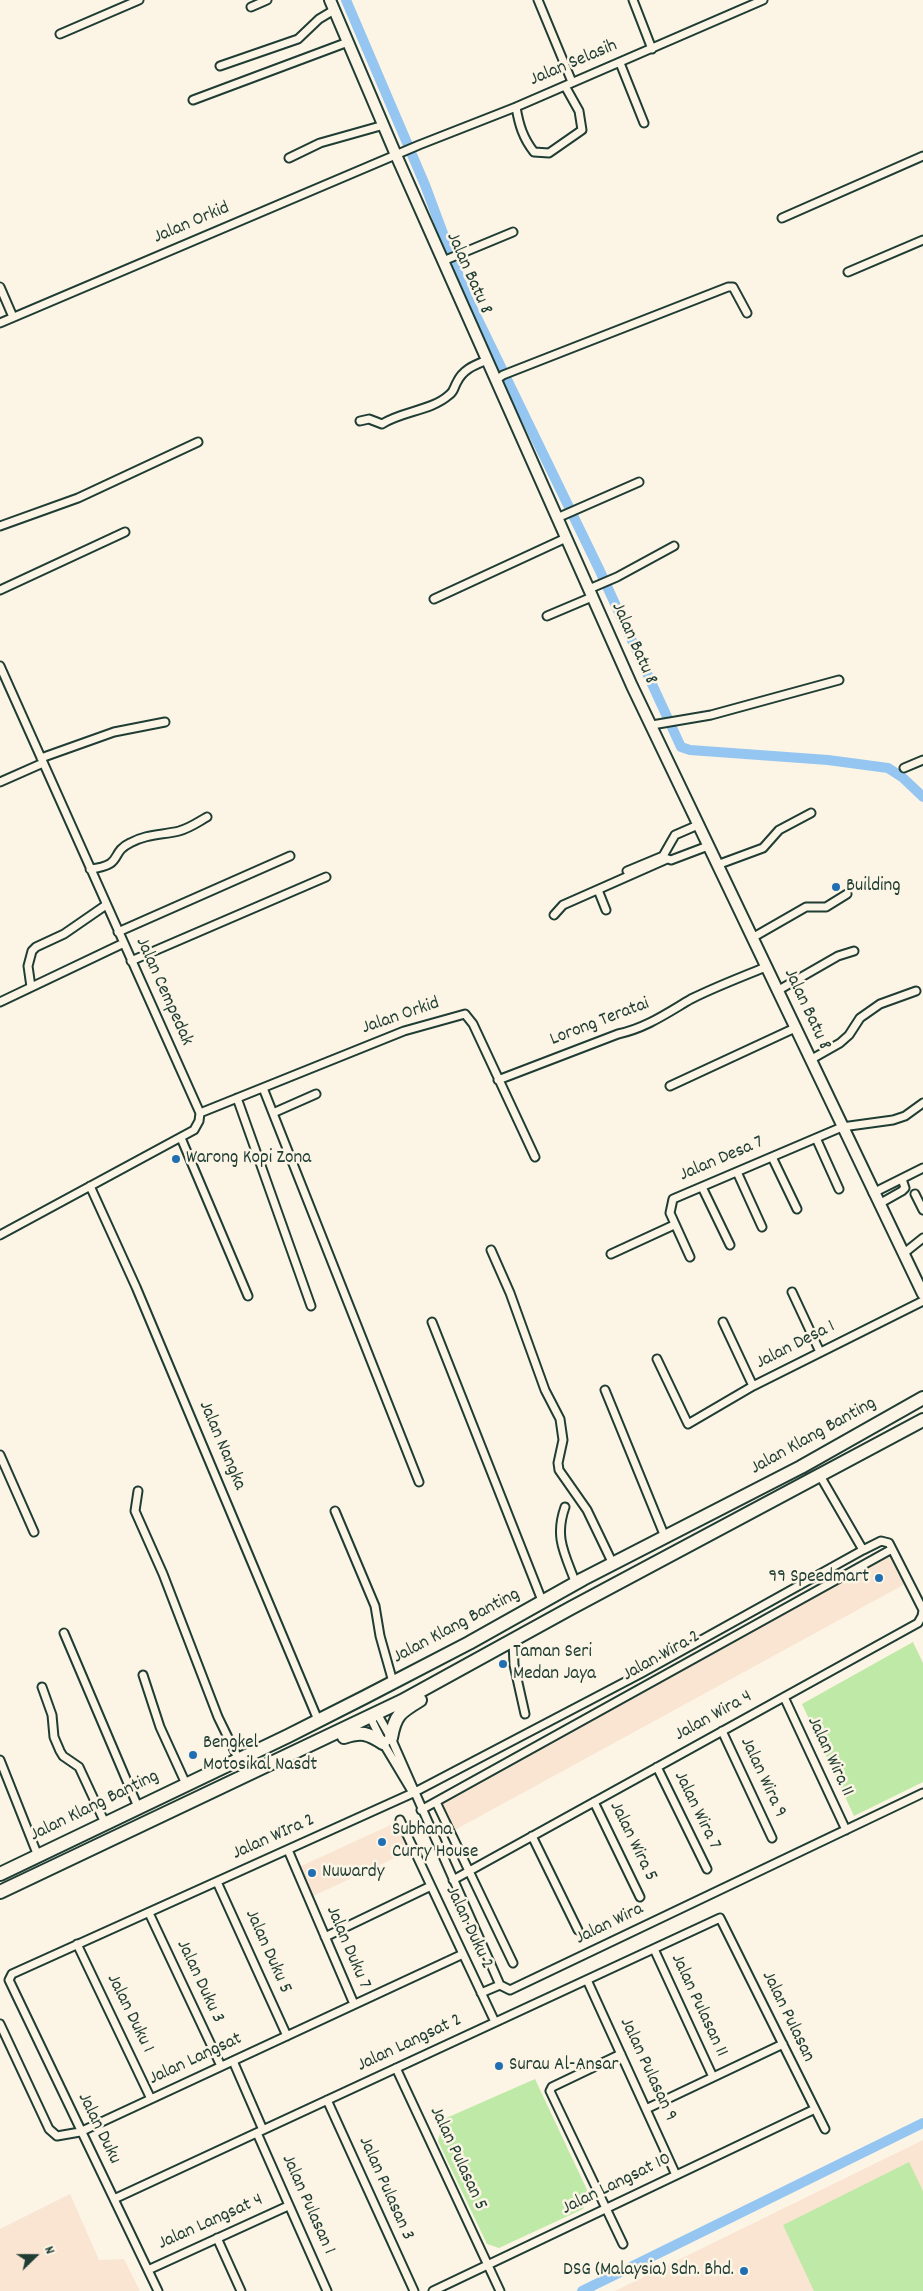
<!DOCTYPE html>
<html>
<head>
<meta charset="utf-8">
<style>
  body { margin:0 }
  #map { position:relative; width:923px; height:2291px; overflow:hidden; background:#fcf5e5; font-family:Dekko,sans-serif }
  canvas { display:block }
  .north { position:absolute; left:10px; top:2231px; width:50px; height:50px; -webkit-text-stroke:4px #fcf5e5; paint-order:stroke; rotate:68deg; font-size:14px; font-weight:700; line-height:20px; text-align:center; color:#1f3d34 }
  .north::after { content:''; display:block; margin:auto; width:18px; height:22px; background:#1f3d34; clip-path:polygon(50% 0,100% 100%,50% 72%,0 100%) }
</style>
</head>
<body>
<div id="map">
<canvas width="923" height="2291"></canvas>
<div class="north">N</div>
</div>
<script>
const c = document.querySelector('canvas').getContext('2d');
c.lineJoin = 'round';
function fillPath(path, color) {
  c.fillStyle = color;
  c.fill(path, 'evenodd');
}
function trace(path, color, width, dash) {
  c.strokeStyle = color;
  c.lineWidth = width;
  c.lineCap = dash ? 'butt' : 'round';
  c.setLineDash(dash || []);
  c.stroke(path);
}
function write(font, color, halo, rows, align = 'center') {
  c.font = font + ' Dekko,sans-serif';
  c.lineWidth = 5;
  c.setLineDash([]);
  c.textBaseline = 'middle';
  c.strokeStyle = halo;
  c.fillStyle = color;
  for (const [text, x, y, turn = 0] of rows) {
    c.save();
    c.translate(x, y);
    c.rotate((+turn || 0) * Math.PI / 180);
    c.textAlign = isNaN(turn) ? turn : align;
    if (halo) c.strokeText(text, 0, 0);
    c.fillText(text, 0, 0);
    c.restore();
  }
}
fillPath(new Path2D(`
  M890 1553 905 1584 453 1831 440 1803Z
  M397 1822 410 1851 311 1897 299 1867Z
  M923 2140V2291H615Z
  M70 2194 99 2260 124 2259 140 2291H0V2229Z`), '#f9e5d2');
fillPath(new Path2D(`
  M913 1642 923 1663V1782L854 1816 802 1704Z
  M535 2079 589 2194 583 2209 499 2248 487 2244 438 2141 444 2119Z
  M909 2162 923 2191V2291H814L783 2225Z`), '#bfe9a6');
trace(new Path2D(`
  M346 0 425 185 466 295 599 569 681 747 690 750 828 760 888 768 902 777 923 797
  M582 2291 923 2123`), '#94c6f1', 10);
const street = new Path2D(`
  M538 0 572 82
  M633 0 652 49
  M251 7 267 0
  M60 34 139 0
  M620 63 644 123
  M220 66 298 39 319 19 334 10
  M193 100 348 42
  M516 107C519 125 523 138 534 152L549 153 582 130 579 111 565 86
  M289 158 320 143 384 125
  M782 218 923 156
  M443 261 513 232
  M848 272 923 240
  M0 287 13 317
  M0 323 419 145 516 107 763 0
  M496 380 503 375 728 287H733L747 313
  M360 421 369 419 382 424C402 411 431 411 449 395 454 392 454 387 457 382 463 369 475 365 487 360
  M557 518 639 482
  M0 526 78 498 198 442
  M589 589 617 577 674 546
  M0 590 125 532
  M434 599 566 538
  M547 616 592 597
  M0 666 200 1113 199 1121 194 1130 0 1235
  M652 725 711 715 839 680
  M41 758 114 732 165 722
  M904 768 923 760
  M0 782 43 763
  M665 858 671 860 708 846
  M717 865 763 848 779 830 811 813
  M90 869C125 865 109 853 130 843 146 834 162 835 179 831 190 828 198 822 207 817
  M627 871 663 856 675 835 698 825
  M598 890 606 910
  M554 915 563 905 667 859
  M118 932 290 856
  M752 938 806 907H826L847 894
  M131 961 326 877
  M31 987 28 966 32 951 36 947 64 934 106 905
  M777 991 838 956 854 951
  M0 1002 124 943
  M810 1060 840 1043 849 1035 860 1018 880 1004 916 991
  M498 1080 618 1034C646 1028 667 1013 691 999 715 987 741 977 766 967
  M670 1086 795 1028
  M263 1088 419 1482
  M237 1098 311 1306
  M200 1113 404 1031 465 1014 473 1024 535 1157
  M273 1113 316 1094
  M181 1138 248 1296
  M816 1138 839 1189
  M772 1157 797 1209
  M737 1172 762 1227
  M90 1186 136 1287 318 1720
  M702 1187 730 1245
  M873 1193 923 1168
  M915 1194 923 1210
  M879 1204 902 1191 905 1188 902 1179
  M491 1250 510 1293 545 1390 560 1419 563 1440 558 1463 559 1470 587 1510 613 1564
  M611 1254 674 1225
  M903 1254 923 1238
  M690 1257 670 1213 673 1199 842 1127 893 1120 905 1116 923 1103
  M792 1292 820 1352
  M432 1322 543 1603
  M723 1322 753 1386
  M657 1359 688 1424 753 1386 923 1301
  M605 1390 665 1537
  M0 1455 34 1532
  M819 1474 863 1550
  M138 1491 135 1511 163 1574 218 1717 238 1758
  M565 1507C554 1538 565 1554 576 1584
  M335 1511 375 1606 380 1636 393 1682
  M64 1633 138 1807
  M513 1641 514 1665 525 1714
  M143 1675 160 1727 186 1784
  M42 1687 52 1715 54 1737 60 1751 63 1756 79 1767 105 1823
  M784 1697 846 1830
  M722 1731 772 1838
  M0 1760 38 1856
  M657 1767 707 1869
  M413 1793 383 1743 372 1721 375 1715 379 1717 391 1738 500 1985 510 1990 923 1793
  M436 1802 513 1963
  M594 1802 640 1897
  M421 1810 892 1549
  M400 1820 495 2022
  M532 1836 578 1930
  M288 1850 354 2004
  M217 1882 287 2036
  M149 1913 221 2066
  M325 1937 431 1886
  M77 1944 151 2099
  M654 1949 713 2077
  M587 1980 676 2175
  M481 1993 500 1985
  M0 2024 49 2129 57 2136 80 2132 463 1954
  M621 2054 552 2087 550 2091 623 2244
  M233 2061 263 2130
  M396 2068 500 2291
  M327 2100 414 2291
  M646 2109 783 2044
  M257 2133 327 2291
  M114 2199 720 1918 825 2129
  M217 2238 241 2291
  M148 2270 288 2206
  M158 2291 9 1980 12 1974 413 1793 640 1674 863 1550 881 1541 889 1543 923 1610 922 1616 918 1623 453 1880
  M433 2291 815 2109`);
const secondary = new Path2D(`
  M330 0 396 155 632 686 923 1294`);
const highway = new Path2D(`
  M344 1737C361 1731 368 1733 383 1743
  M391 1738C395 1715 400 1712 420 1700
  M0 1874 288 1736 365 1697 469 1643 583 1579 801 1467 923 1398
  M0 1892 402 1701 571 1608 923 1420`);
trace(street, '#1f3d34', 11);
trace(secondary, '#1f3d34', 14);
trace(highway, '#1f3d34', 16);
trace(street, '#fcf5e5', 7);
trace(secondary, '#fcf5e5', 10);
trace(highway, '#fcf5e5', 12);
for (const [x, y, r, color] of [
  [836,887,5,"#1f6fb2"],
  [176,1159,5,"#1f6fb2"],
  [879,1578,5,"#1f6fb2"],
  [503,1664,5,"#1f6fb2"],
  [193,1755,5,"#1f6fb2"],
  [382,1842,5,"#1f6fb2"],
  [312,1873,5,"#1f6fb2"],
  [499,2066,5,"#1f6fb2"],
  [744,2271,5,"#1f6fb2"]
]) {
  const dot = new Path2D();
  dot.arc(x, y, r, 0, 2 * Math.PI);
  c.fillStyle = color;
  c.fill(dot);
  trace(dot, '#fcf5e5', 2);
}
write('19px', '#1f3d34', '#fcf5e5', [
  ["Jalan Selasih",574,64,-23],
  ["Jalan Orkid",192,224,-23],
  ["Jalan Batu 8",468,274,66],
  ["Jalan Batu 8",633,644,66],
  ["Jalan Cempedak",163,992,66],
  ["Jalan Batu 8",806,1010,65],
  ["Jalan Orkid",401,1017,-19],
  ["Lorong Teratai",600,1023,-21],
  ["Jalan Desa 7",722,1160,-23],
  ["Jalan Desa 1",796,1346,-27],
  ["Jalan Klang Banting",814,1437,-29],
  ["Jalan Nangka",221,1446,67],
  ["Jalan Klang Banting",457,1627,-28],
  ["Jalan Wira 2",662,1657,-29],
  ["Jalan Wira 4",714,1717,-29],
  ["Jalan Wira 11",829,1757,65],
  ["Jalan Wira 9",762,1778,65],
  ["Jalan Klang Banting",95,1807,-26],
  ["Jalan Wira 7",696,1811,64],
  ["Jalan WIra 2",274,1838,-24],
  ["Jalan Wira 5",632,1842,64],
  ["Jalan Wira",610,1925,-26],
  ["Jalan Duku 2",468,1928,65],
  ["Jalan Duku 7",347,1948,67],
  ["Jalan Duku 5",267,1952,66],
  ["Jalan Duku 3",199,1982,65],
  ["Jalan Pulasan 11",698,2006,65],
  ["Jalan Duku 1",129,2014,64],
  ["Jalan Pulasan",787,2017,64],
  ["Jalan Langsat 2",410,2044,-25],
  ["Jalan Langsat",196,2060,-25],
  ["Jalan Pulasan 9",647,2070,65],
  ["Jalan Duku",98,2129,64],
  ["Jalan Pulasan 5",457,2159,65],
  ["Jalan Langsat 10",617,2185,-26],
  ["Jalan Pulasan 3",385,2189,66],
  ["Jalan Pulasan 1",307,2205,66],
  ["Jalan Langsat 4",211,2223,-24]
]);
write('19px', '#1f3d34', '#fcf5e5', [
  ["Building",846,887],
  ["Warong Kopi Zona",186,1159],
  ["99 Speedmart",869,1578,"right"],
  ["Taman Seri",513,1653],
  ["Medan Jaya",513,1675],
  ["Bengkel",203,1744],
  ["Motosikal Nasdt",203,1766],
  ["Subhana",392,1831],
  ["Curry House",392,1853],
  ["Nuwardy",322,1873],
  ["Surau Al-Ansar",509,2066],
  ["DSG (Malaysia) Sdn. Bhd.",734,2271,"right"]
], 'left');
</script>
</body>
</html>
